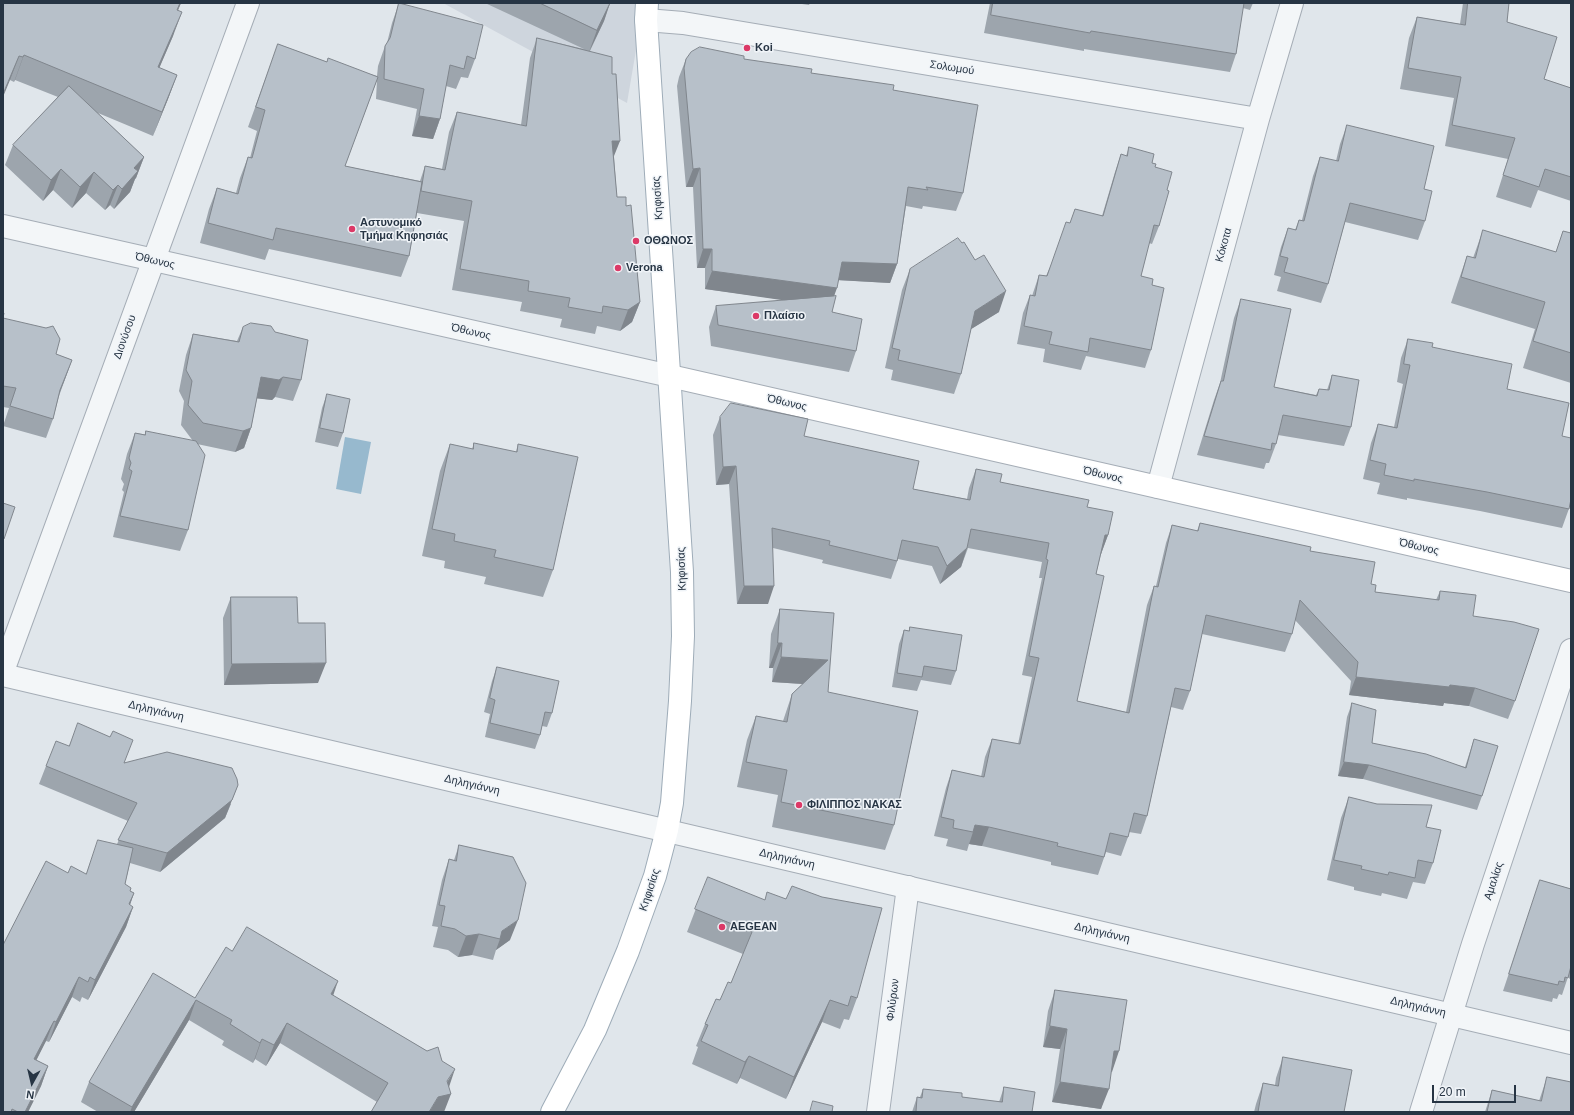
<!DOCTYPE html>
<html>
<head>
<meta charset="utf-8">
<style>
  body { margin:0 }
  #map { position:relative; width:1574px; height:1115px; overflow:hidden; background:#e0e6eb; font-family:Arial,sans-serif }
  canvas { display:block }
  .frame { position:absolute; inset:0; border:4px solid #273544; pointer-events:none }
  .north { position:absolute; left:12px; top:1063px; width:40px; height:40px; -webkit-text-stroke:3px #f0f4f8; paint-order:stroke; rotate:188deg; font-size:11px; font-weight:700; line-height:16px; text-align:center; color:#273544 }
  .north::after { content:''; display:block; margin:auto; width:14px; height:18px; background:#273544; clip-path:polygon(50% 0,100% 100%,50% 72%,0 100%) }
  .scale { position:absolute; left:1432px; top:1085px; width:84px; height:18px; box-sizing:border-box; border:2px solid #273544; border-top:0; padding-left:5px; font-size:12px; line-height:14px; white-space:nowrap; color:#273544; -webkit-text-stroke:3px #f0f4f8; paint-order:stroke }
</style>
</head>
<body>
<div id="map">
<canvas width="1574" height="1115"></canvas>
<div class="frame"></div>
<div class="north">N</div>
<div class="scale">20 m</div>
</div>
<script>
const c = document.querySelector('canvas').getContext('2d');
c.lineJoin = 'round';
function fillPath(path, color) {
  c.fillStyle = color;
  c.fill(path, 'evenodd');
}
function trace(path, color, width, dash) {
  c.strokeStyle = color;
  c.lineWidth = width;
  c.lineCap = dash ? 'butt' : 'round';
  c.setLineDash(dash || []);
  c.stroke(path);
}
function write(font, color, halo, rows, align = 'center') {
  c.font = font + ' Arial,sans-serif';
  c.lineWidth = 3;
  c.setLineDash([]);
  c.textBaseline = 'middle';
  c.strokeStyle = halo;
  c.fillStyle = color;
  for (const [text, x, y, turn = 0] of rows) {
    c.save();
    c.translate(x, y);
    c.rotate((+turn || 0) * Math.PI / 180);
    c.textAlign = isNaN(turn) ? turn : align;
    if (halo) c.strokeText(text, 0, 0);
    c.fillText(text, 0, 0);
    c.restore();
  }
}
fillPath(new Path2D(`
  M443 3H644L627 103Z`), '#ced5dd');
fillPath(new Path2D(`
  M345 437 371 442 361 494 336 489Z`), '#97b9ce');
const minor = new Path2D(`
  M646 20 683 23 1258 119
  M1158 487 1258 119 1292 3
  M3 671 248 3
  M878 1112 908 887
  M1421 1112 1473 944 1571 650`);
const tertiary = new Path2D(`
  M3 226 670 376
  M3 675 1571 1043`);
const secondary = new Path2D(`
  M670 376 1571 581`);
const primary = new Path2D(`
  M552 1112 595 1030 628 951 655 876 667 830 672 803 680 701 683 636 682 572 646 20 647 3`);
trace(minor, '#a5adb6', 24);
trace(tertiary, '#a5adb6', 24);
trace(secondary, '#a5adb6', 24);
trace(primary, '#9eacb8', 24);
trace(minor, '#f3f6f8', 22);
trace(tertiary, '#f3f6f8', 22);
trace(secondary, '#fff', 22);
trace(primary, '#fff', 22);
fillPath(new Path2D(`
  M3 3H181L178 10 173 36 159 68 177 75 168 99 153 136 98 113 144 157 136 178 135 179 130 192 114 209 110 205 105 210 86 193 72 208 53 190 43 201 5 165 13 145 58 97 15 80 14 82 10 80Z
  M399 3 475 59 468 78 461 77 456 89 446 86 440 119 433 139 412 136 417 109 376 99 377 80 345 166 420 181 425 166 442 169 449 132 457 112 521 125 530 58 537 38 584 49 485 3H610L604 21 590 51 612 74 614 157 617 197 626 206 640 302 632 322 620 331 597 326 595 334 560 327 562 319 520 311 522 302 452 290 464 221 417 213 409 256 401 277 269 249 265 260 200 243 209 209 217 188 236 193 240 178 248 157 250 158 257 131 248 127 278 44 327 62 377 76 378 66 385 46 387 43 392 23Z
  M795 3H810L809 5Z
  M990 3H1253L1250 10 1243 8 1236 54 1230 72 1084 49V51L984 33Z
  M1463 3H1509L1507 22 1544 79 1571 88V201L1538 190 1531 208 1496 197 1508 159 1445 146 1454 98 1400 89 1409 38 1417 17 1460 24Z
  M686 59H744L811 73 893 90 963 193 956 211 923 206 922 209 906 206 897 264 890 283 838 280 834 296 832 312 856 351 849 372 711 346 709 327 716 306 786 300 705 289V268H697L693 187H686L677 86 679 77Z
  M1347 125 1424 189 1425 221 1418 240 1345 222 1328 284 1321 303 1277 291 1281 277 1274 275 1281 247 1288 228 1295 230 1299 220H1302L1313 176 1320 157 1336 161 1340 144Z
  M1129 147 1152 163 1155 167 1167 190 1159 226 1152 244 1149 243 1141 276 1152 285 1151 350 1145 368 1086 356 1081 370 1043 362 1045 349 1017 344 1023 313 1030 295 1032 296 1039 275 1046 276 1070 223 1075 209 1102 216 1115 172 1121 154 1126 156Z
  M1483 230 1556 252 1563 231 1571 233V383L1523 368 1535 329 1451 303 1458 282 1467 256 1473 258Z
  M910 269 999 312 971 329 961 374 954 394 891 380 893 370 885 368 902 290Z
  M1241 299 1274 387 1316 395 1319 389 1327 390 1332 375 1351 427 1344 446 1278 435 1276 444 1269 463H1266L1264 469 1197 455 1214 400 1220 383 1234 318Z
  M3 313V318L56 354 72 360 59 396 53 419 46 438 3 426 9 408 3 407Z
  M243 327 301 380 293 401 275 397 272 400 257 398 251 428 244 448 235 452 197 444 188 530 180 551 113 537 124 492 122 490 124 484 121 479 127 454 135 433 193 441 181 425 184 401 179 391 186 355 193 334 237 341Z
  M1408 339 1432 347 1507 389 1562 436 1571 503 1562 528 1480 511 1407 498V500L1377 494 1380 483 1363 479 1371 443 1378 424 1394 427 1403 384 1397 382 1401 358Z
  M327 394 343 433 338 447 315 442 322 408Z
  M720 417 804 436 913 489 967 499 969 488 976 469 1000 482 1087 507 1108 535 1101 554 1096 574 1077 701 1126 712 1147 605 1154 586H1156L1166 543 1172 525 1197 531 1200 523 1310 551 1371 584 1375 592 1436 600 1440 591 1473 616 1515 701 1508 719 1469 706 1444 703 1443 706 1349 695 1351 681 1295 620 1292 634 1285 652 1202 634 1190 691 1183 710 1171 707 1147 816 1141 834 1129 832 1128 837 1121 856 1106 852 1098 875 1051 865V862L982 846 969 844 967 851 946 846 948 839 934 836 946 788 952 770 981 777 985 757 992 739 1018 744 1032 677 1022 675 1042 578H1039L1042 562 968 548 961 567 940 584 932 566 898 559 891 579 822 563 823 560 773 548 768 604H737L729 484 716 485 713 435Z
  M474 443 516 452 518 444 553 570 543 597 484 584 486 577 444 568 445 561 422 556 440 471 450 444 472 449Z
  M231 597 298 623 318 683 224 685 223 618Z
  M780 609 828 692 894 825 885 850 772 827 778 795 737 787 747 740 756 716 783 721 792 694 803 684 772 682 773 668H769L771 634Z
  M910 627 956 671 951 685 921 680 917 691 892 687 899 644 904 630 909 631Z
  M497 667 552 713 547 727 542 726 540 735 535 749 485 737 490 714 484 712 492 681Z
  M1352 703 1372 743 1465 767 1474 739 1482 796 1477 810 1363 779 1338 776 1347 717Z
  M69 746 125 763 231 804 225 818 160 872 130 863 125 884 130 891 134 893 130 905 133 907 126 927 88 1000 82 997 80 1002 72 997 49 1042 46 1041 36 1060 48 1066 41 1086 28 1112H3L68 873 86 874 117 844 128 821 39 784 46 766Z
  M1349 797 1426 827 1433 863 1425 884 1413 882 1407 899 1382 893 1381 896 1354 890V887L1327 880 1341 818Z
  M459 845 510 940 496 950 493 960 472 955 458 957 448 950 433 947 438 927 432 926 442 880 449 859 454 860Z
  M708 877 857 998 849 1020 844 1019 840 1029 822 1022 786 1099 740 1078 737 1084 692 1064 698 1047 696 1046 705 1024 731 983 743 954 687 932Z
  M1540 880 1571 889V980L1568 977 1562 995 1559 994 1557 999 1553 998 1552 1002 1503 991Z
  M232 951 333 996 427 1051 377 1102 280 1043 266 1066 255 1059 253 1063 222 1045 224 1041 189 1020 134 1112H98L81 1102 89 1082 195 998Z
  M1055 990 1112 1072H1111L1101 1109 1052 1102 1060 1049 1043 1047 1048 1011Z
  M1283 1057 1344 1112H1254L1256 1104 1263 1083 1275 1085 1276 1078Z
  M1547 1077 1571 1112H1485L1492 1090 1539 1101Z
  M1004 1087 1032 1112H912L917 1097H920L923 1089 962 1097 999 1102Z`), '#9da5ad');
fillPath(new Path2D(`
  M180 3H181L168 34Z
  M610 3 604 21 589 52 597 30Z
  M182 12 173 36 149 92 158 67Z
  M24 55 15 80 14 82 23 57Z
  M19 56 10 80 3 97V94Z
  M177 75 168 99 153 136 162 112Z
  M419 116 440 119 433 139 412 136Z
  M612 141H620L612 161Z
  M144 157 136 178 135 179 130 192 114 209 122 189 134 168Z
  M700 168 693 187H686L693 169Z
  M61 169 53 190 43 201 51 180Z
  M94 172 86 193 72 208 80 187Z
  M118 185 110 205 105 210 113 190Z
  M703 249H712L705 268H697Z
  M842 262 897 264 890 283 836 280Z
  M712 271 837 288 830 307 705 289Z
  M1006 291 999 312 968 331 975 311Z
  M640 302 632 322 620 331 628 310Z
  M72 360 65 379 53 409 60 390Z
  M261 377H283L275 397 272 400 253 398Z
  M251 428 244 448 235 452 243 431Z
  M736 466 729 484 716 485 723 467Z
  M1105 535H1108L1101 554 1098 553Z
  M967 548 961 567 940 584 947 566Z
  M744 586H774L768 604H737Z
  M778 643H782L773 668H769Z
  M781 657 828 660 819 685 772 682Z
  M326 663 318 683 224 685 232 664Z
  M1356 677 1450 685 1475 688 1469 706 1444 703 1443 706 1349 695Z
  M1344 762 1369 765 1363 779 1338 776Z
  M238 785 225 818 160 872 167 853Z
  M975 825 989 827 982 846 969 844 973 832Z
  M134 893 127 913 129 904Z
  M133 907 126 927 88 1000 95 980Z
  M518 920 510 940 496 950 500 939 502 931Z
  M479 934 472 955 458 957 466 936Z
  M79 977 72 997 49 1042 56 1022Z
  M338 981 331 1002V994Z
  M196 1000 189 1020 134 1112H130L132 1107Z
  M830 1000 822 1022 786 1099 794 1077Z
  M54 1021 46 1041 27 1079 34 1059Z
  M287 1023 280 1043 266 1066 274 1045Z
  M1050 1026 1067 1029 1060 1049 1043 1047Z
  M262 1039 255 1059 253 1063 260 1043Z
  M1114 1051H1119L1112 1072 1107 1071Z
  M749 1056 740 1078 737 1084 745 1062Z
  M48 1066 41 1086 28 1112H25Z
  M455 1069 448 1090 451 1094 444 1112H429Z
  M1060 1082 1109 1089 1101 1109 1052 1102Z`), '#80868d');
const building = new Path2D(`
  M3 3H180L177 10 182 12 158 67 177 75 162 112 24 55 23 57 19 56 3 94Z
  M399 3 483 25 475 59 467 56 464 69 450 65 440 119 419 116 424 89 384 79 385 46 390 38Z
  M540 3H610L597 30Z
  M993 3H1244L1236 54 1091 31 1090 33 991 15Z
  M1468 3H1509L1507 22 1557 37 1544 79 1571 88V177L1545 169 1539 187 1503 175 1515 138 1452 125 1461 77 1408 68 1417 17 1465 25Z
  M537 38 612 57V74H616L620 141H612L617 197H626V206L631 205 640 302 628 310 603 306 602 313 568 307 570 298 528 291 529 281 460 269 472 201 421 191 425 166 445 170 457 112 526 126Z
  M278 44 327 62 328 58 378 77 345 166 422 182 409 256 276 228 273 240 208 223 217 188 238 194 248 157 252 158 265 110 256 107Z
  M700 47 744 56V59L812 69 811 73 894 85 893 90 978 105 963 193 926 187 928 190 908 187 897 264 842 262 837 288 712 271V249H703L700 168 693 169 684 68 686 59 691 52Z
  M69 86 144 157 134 168 138 171 122 189 118 185 113 190 94 172 80 187 61 169 51 180 13 145Z
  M1347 125 1434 146 1424 189 1432 191 1425 221 1350 203 1328 284 1284 272 1288 258 1280 256 1288 228 1296 230 1299 220 1304 221 1320 157 1338 161Z
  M1129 147 1154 154 1152 163 1156 164 1155 167 1172 172 1167 190 1169 191 1159 226 1154 225 1141 276 1153 279 1152 285 1164 288 1151 350 1090 338 1088 352 1049 344 1052 332 1024 326 1030 295 1035 296 1039 275 1047 276 1066 222 1070 223 1075 209 1103 216 1121 154 1127 156Z
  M1483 230 1556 252 1563 231 1571 233V353L1533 341 1545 302 1461 277 1467 256 1475 258Z
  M958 238 962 243 964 242 975 260 984 255 1006 291 975 311 961 374 898 360 900 350 892 348 910 269Z
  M836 296 832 312 862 319 856 351 718 325 716 306Z
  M1241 299 1291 309 1274 387 1317 396 1319 389 1329 390 1332 375 1359 380 1351 427 1283 415 1276 444 1272 443 1271 450 1204 436 1221 381H1223Z
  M3 313H4L3 318 46 328 53 326 60 339 56 354 72 360 60 390 53 419 10 406 16 388 3 386Z
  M251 323 271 326 275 332 308 340 301 380 283 377 279 380 261 377 251 428 243 431 203 423 188 405 192 381 186 370 193 334 239 342 243 327Z
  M1408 339 1433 343 1432 347 1512 364 1507 389 1569 403 1562 436 1571 438V499L1569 509 1487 492 1414 479V481L1384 475 1386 464 1370 460 1378 424 1397 428 1410 365 1404 364Z
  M327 394 350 399 343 433 320 428Z
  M731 403 808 419 804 436 919 461 913 489 970 500 976 469 1002 474 1000 482 1089 500 1087 507 1113 512 1108 535H1105L1096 574 1104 576 1077 701 1129 713 1154 586 1158 587 1172 525 1198 531 1200 523 1311 547 1310 551 1375 562 1371 584 1376 585 1375 592 1439 600 1440 591 1476 595 1473 616 1514 622 1539 629 1515 701 1475 688 1450 685 1449 687 1356 677 1358 662 1300 600 1292 634 1206 615 1190 691 1175 688 1147 816 1134 813 1128 837 1110 833 1104 857 1057 846 1058 843 989 827 975 825 973 832 953 828 954 820 941 817 952 770 984 777 992 739 1020 744 1039 658 1029 656 1048 560 1046 559 1049 543 971 529 967 548 947 566 938 547 902 540 897 561 829 545 830 541 772 528 774 586H744L736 466 723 467 720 417Z
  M146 431 196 441 205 455 188 530 120 516 132 471 129 469 131 463 129 458 135 433 145 435Z
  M474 443 517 452 518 444 578 457 553 570 494 557 496 550 454 541 455 534 432 529 450 444 473 449Z
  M3 503 15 507 4 539H3Z
  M231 597H297L298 623H325L326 663 232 664Z
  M780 609 834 613 828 692 918 711 894 825 781 802 787 770 746 762 756 716 787 722 792 694 828 660 781 657 782 643H778Z
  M910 627 962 635 956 671 924 666 922 677 897 673 904 630 909 631Z
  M497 667 559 681 552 713 545 712 540 735 490 723 495 700 490 698Z
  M1352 703 1376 710 1372 743 1426 754 1466 768 1474 739 1498 746 1482 796 1369 765 1344 762Z
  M78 723 110 737 113 731 133 740 124 763 167 752 232 768 237 779 238 785 232 800 167 853 118 840 137 803 46 766 56 741 69 746Z
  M1349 797 1377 804 1432 805 1426 827 1441 830 1433 863 1418 860 1415 878 1389 872 1388 875 1361 869 1362 866 1334 860Z
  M98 840 133 848 125 884 131 888 130 891 134 893 129 904 133 907 95 980 90 977 88 982 79 977 56 1022 54 1021 34 1059 48 1066 25 1112H18L12 1109 11 1112H3V945L46 861 68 873 71 866 86 874Z
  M459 845 513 857 526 883 518 920 502 931 500 939 479 934 466 936 455 929 441 926 445 906 439 905 449 859 456 861Z
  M708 877 765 900 767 892 786 899 792 886 822 897 882 908 857 998 851 996 848 1006 830 1000 794 1077 749 1056 745 1062 701 1041 708 1025 705 1024 716 999 720 1000 728 982 731 983 752 932 695 909Z
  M1540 880 1571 889V966L1568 978 1565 977 1564 982 1559 981 1558 985 1509 974Z
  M247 927 338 981 331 994 427 1051 438 1047 442 1061 455 1069 447 1081 451 1094 438 1097 429 1112H371L388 1083 287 1023 274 1045 262 1039 260 1043 230 1024 232 1020 196 1000 132 1107 89 1082 153 973 195 998 226 947 232 951Z
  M1055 990 1127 1000 1119 1051H1114L1109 1089 1060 1082 1067 1029 1050 1026Z
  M1283 1057 1352 1070 1344 1112H1258L1263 1083 1278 1086Z
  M1547 1077 1571 1082V1112H1487L1492 1090 1541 1101Z
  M1004 1087 1035 1092 1032 1112H916L917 1097 922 1098 923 1089 962 1093V1097L1002 1102Z
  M813 1101 833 1106 832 1112H810Z`);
fillPath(building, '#b7c0c9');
trace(building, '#80868d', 1);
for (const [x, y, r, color] of [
  [747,48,4,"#dc3967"],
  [352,229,4,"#dc3967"],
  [636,241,4,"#dc3967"],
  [618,268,4,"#dc3967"],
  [756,316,4,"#dc3967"],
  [799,805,4,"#dc3967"],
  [722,927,4,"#dc3967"]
]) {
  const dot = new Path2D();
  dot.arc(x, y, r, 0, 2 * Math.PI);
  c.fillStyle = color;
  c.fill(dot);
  trace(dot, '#f0f4f8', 1.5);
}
write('bold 11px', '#273544', '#f0f4f8', [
  ["Koi",755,48],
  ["Αστυνομικό",360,223],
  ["Τμήμα Κηφησιάς",360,236],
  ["ΟΘΩΝΟΣ",644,241],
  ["Verona",626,268],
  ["Πλαίσιο",764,316],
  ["ΦΙΛΙΠΠΟΣ ΝΑΚΑΣ",807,805],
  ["AEGEAN",730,927]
], 'left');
write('11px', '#273544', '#f0f4f8', [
  ["Σολωμού",952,68,9],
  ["Κηφισίας",658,198,-94],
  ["Κόκοτα",1224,245,-75],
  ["Όθωνος",155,261,13],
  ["Όθωνος",471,332,13],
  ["Διονύσου",125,337,-70],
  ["Όθωνος",787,403,13],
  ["Όθωνος",1103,475,13],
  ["Όθωνος",1419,547,13],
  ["Κηφισίας",682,569,-92],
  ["Δηληγιάννη",156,711,13],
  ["Δηληγιάννη",472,785,13],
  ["Δηληγιάννη",787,859,13],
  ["Αμαλίας",1494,881,-72],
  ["Κηφισίας",650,890,-72],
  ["Δηληγιάννη",1102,933,13],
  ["Φιλύρων",893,1000,-83],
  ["Δηληγιάννη",1418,1007,13]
]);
</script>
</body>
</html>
